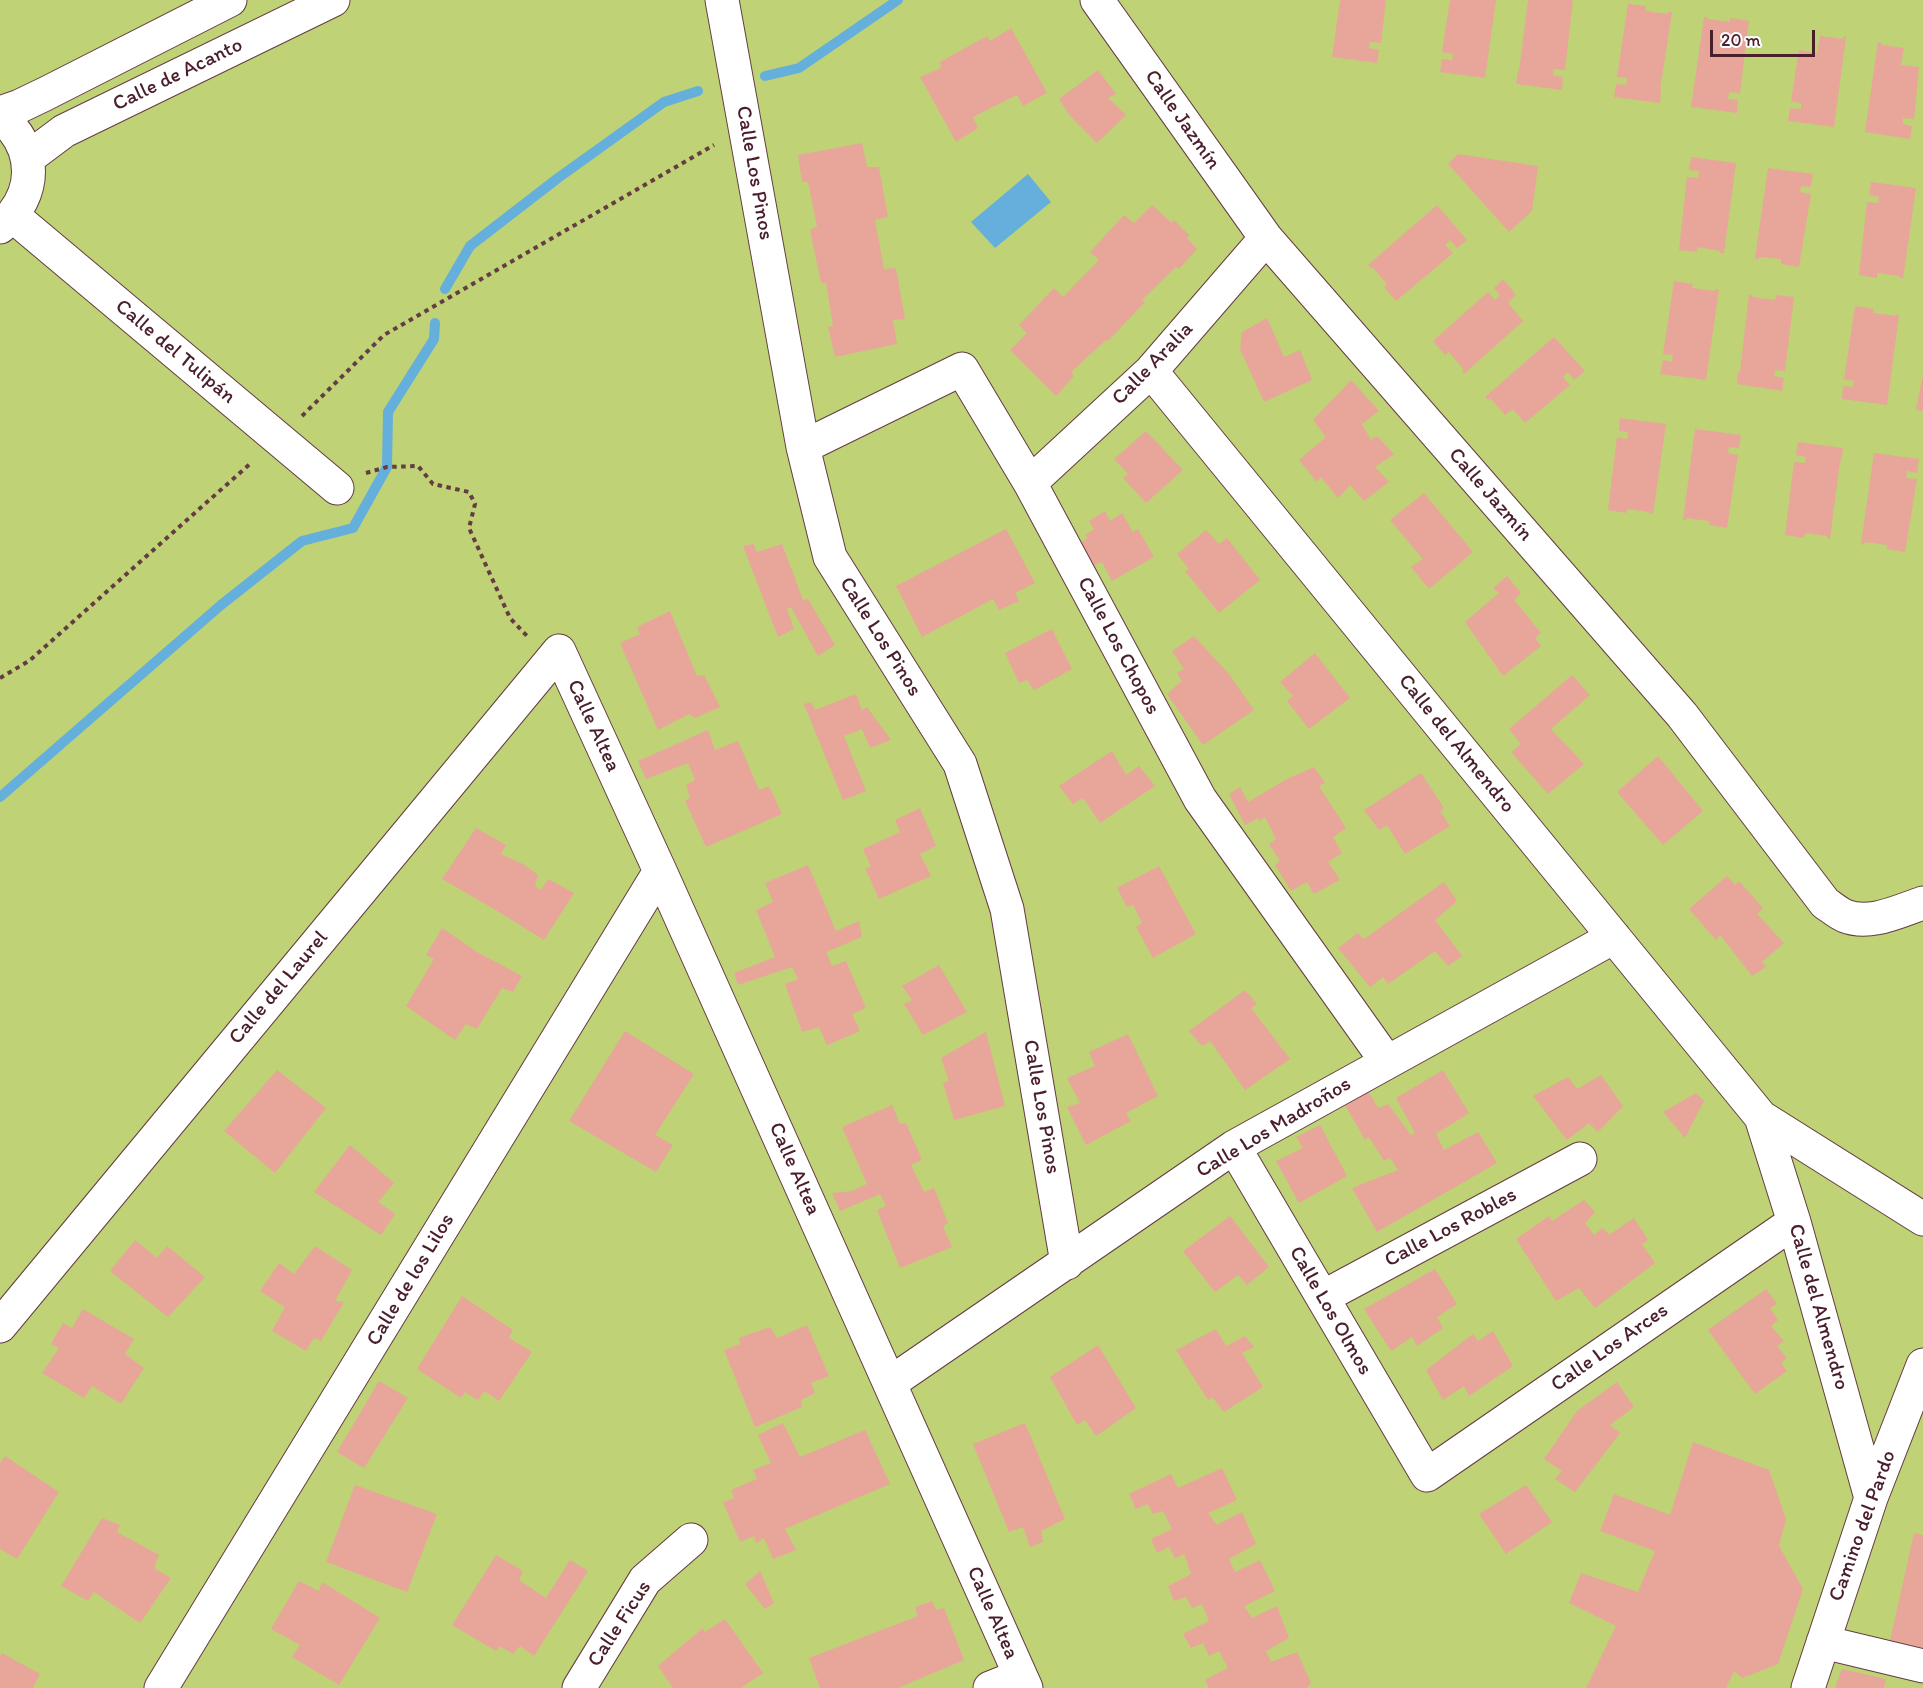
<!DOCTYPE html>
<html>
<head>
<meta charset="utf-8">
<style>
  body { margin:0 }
  #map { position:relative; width:1923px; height:1688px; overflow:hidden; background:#f4e0c4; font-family:Itim,sans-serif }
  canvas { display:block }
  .scale { position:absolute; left:1710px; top:30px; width:105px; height:27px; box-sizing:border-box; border:3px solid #4a1f2b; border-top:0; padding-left:8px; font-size:18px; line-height:21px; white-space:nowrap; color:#4a1f2b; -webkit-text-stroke:4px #fff; paint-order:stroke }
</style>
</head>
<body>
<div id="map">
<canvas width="1923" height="1688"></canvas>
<div class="scale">20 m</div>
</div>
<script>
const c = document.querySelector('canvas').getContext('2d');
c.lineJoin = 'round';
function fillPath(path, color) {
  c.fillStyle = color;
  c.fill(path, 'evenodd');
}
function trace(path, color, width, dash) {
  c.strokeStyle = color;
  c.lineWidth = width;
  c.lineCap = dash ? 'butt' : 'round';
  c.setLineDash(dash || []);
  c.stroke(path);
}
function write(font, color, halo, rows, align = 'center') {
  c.font = font + ' Itim,sans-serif';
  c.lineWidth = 6;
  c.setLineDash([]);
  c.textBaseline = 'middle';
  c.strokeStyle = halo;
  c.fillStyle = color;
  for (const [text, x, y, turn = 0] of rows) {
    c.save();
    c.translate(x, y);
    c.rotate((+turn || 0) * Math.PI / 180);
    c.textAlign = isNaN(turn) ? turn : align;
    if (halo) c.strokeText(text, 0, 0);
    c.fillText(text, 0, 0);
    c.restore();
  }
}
fillPath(new Path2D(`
  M0 0H1923V1688H0Z`), '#bfd276');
fillPath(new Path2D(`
  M1028 174 1051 202 995 248 971 222Z`), '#64afdc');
trace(new Path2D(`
  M765 76 799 68 898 0
  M445 289 470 246 558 178 664 102 698 91
  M0 797 221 605 302 541 353 528 387 467 388 412 434 339 435 323`), '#64afdc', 10);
fillPath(new Path2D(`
  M1340 0H1386L1381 43 1370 42 1369 48 1379 50 1377 63 1332 57Z
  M1450 0H1496L1485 78 1440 72 1442 59 1452 60 1453 54 1442 52Z
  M1528 0H1573L1565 70 1554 69 1553 75 1563 77 1562 90 1516 84 1518 71H1519Z
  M1628 4 1646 6V11L1668 14V12H1672L1660 90H1661L1660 103 1614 97 1616 84 1626 85 1627 78 1617 77Z
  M1704 17H1708L1707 19 1730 22V18L1749 21 1740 93 1729 92 1728 99 1738 100 1737 113 1691 107Z
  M1011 28 1047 93 1023 106 1017 95 973 117 978 128 956 142 920 77 941 68 940 62 987 36 990 41Z
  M1820 36 1843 39V36L1846 37 1834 127 1788 121 1790 108 1801 109V103L1791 101 1799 50 1817 53Z
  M1878 42 1882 43 1881 45 1904 48 1901 65 1919 67 1914 119 1903 118V124L1912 126 1910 139 1865 132Z
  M1098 70 1116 94 1108 98 1126 115 1097 143 1070 116 1059 99Z
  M862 143 867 167H879L888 217 875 220 884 269 896 268 905 319 893 320 897 344 835 357 828 327 833 326 826 283H821L810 230 817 226 808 182H802L798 155Z
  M1458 154 1538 166 1532 211 1509 232 1448 164Z
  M1691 157 1736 163 1724 253H1720V251L1697 247V252L1679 250 1687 177 1698 178 1699 171 1689 170Z
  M1768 168 1813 174 1811 187 1801 186 1800 192 1811 194 1799 267 1781 264V259L1759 257V259L1755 258Z
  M1871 182 1916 188 1903 279 1900 278V276L1877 273V278L1859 275 1867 202 1878 203 1879 197 1869 195Z
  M1152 205 1172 223 1174 220 1189 235 1187 238 1197 249 1179 269 1176 267 1142 300 1145 302 1108 341 1106 340 1071 372 1074 376 1056 396 1010 350 1027 333 1019 325 1054 288 1063 297 1099 260 1090 252 1124 215 1134 223Z
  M1437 205 1467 240 1457 248 1450 240 1445 245 1453 253 1396 301 1384 287 1387 284 1372 267 1371 268 1368 265Z
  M1503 279 1516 295 1508 303 1523 321 1464 374 1462 371 1464 370 1449 352 1445 355 1433 341 1488 292 1495 300 1500 295 1494 288Z
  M1674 281 1693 284 1692 288 1715 291V289H1719L1706 380 1660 374 1663 360 1672 362 1673 355 1663 354Z
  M1749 294 1753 295 1752 297 1775 300 1776 295 1794 297 1785 371 1775 370 1774 376 1784 378 1782 391 1737 384 1738 372H1740Z
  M1855 306 1874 309 1873 313 1896 316V314L1899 315 1887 405 1842 399 1843 386 1853 387 1854 381 1844 379Z
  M1267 318 1284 357 1300 350 1312 380 1264 402 1240 349 1242 332Z
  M1554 337 1585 371 1574 380 1568 372 1563 377 1570 385 1525 423 1513 409 1505 415 1490 398 1488 400 1485 397Z
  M1922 378H1923V411L1916 410Z
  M1351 380 1379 411 1362 424 1371 440 1377 436 1394 454 1375 467 1389 482 1364 501 1350 485 1338 498 1321 477 1317 482 1299 460 1326 437 1313 420Z
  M1620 418 1666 424 1653 514H1649V512L1627 509 1626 513 1608 510 1617 437 1627 439 1628 432 1619 431Z
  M1695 429 1741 435 1739 448 1729 447 1728 453 1738 455 1727 528 1709 525V521L1686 518V520H1683Z
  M1146 431 1183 470 1146 503 1123 478 1128 474 1114 459Z
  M1798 442 1843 448 1841 461H1840L1830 539 1827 538V536L1805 533 1804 538 1785 535 1794 462 1805 463 1806 457 1796 455Z
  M1874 453 1919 459 1917 473 1907 471 1906 478 1917 479 1905 552 1887 549V545L1865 542 1864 545 1861 544Z
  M1424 493 1473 552 1429 589 1411 567 1423 559 1390 520Z
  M1105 511 1110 521 1122 513 1133 532 1138 529 1154 557 1112 581 1102 562 1087 568 1075 546 1088 538 1085 535 1094 529 1089 521Z
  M1006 529 1035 583 1015 593 1019 601 999 610 993 599 922 637 896 586Z
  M1206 530 1219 544 1227 538 1260 580 1219 613 1185 571 1189 569 1177 554Z
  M753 544 757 552 782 544 803 600 808 599 835 645 818 656 791 607 787 609 794 629 778 637 743 546Z
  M1507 576 1521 593 1514 600 1541 633 1535 638 1541 646 1503 676 1465 622 1499 593 1493 588Z
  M670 611 697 676 704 675 720 707 695 718 689 714 658 730 620 643 640 634 637 627Z
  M1052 629 1072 669 1034 690 1027 680 1019 683 1005 653Z
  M1194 636 1228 673 1254 710 1203 745 1167 694 1182 681 1177 673 1184 669 1172 651Z
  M1315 653 1350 698 1309 729 1287 701 1293 696 1280 682Z
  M1572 675 1590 695 1551 729 1584 764 1548 794 1511 752 1521 744 1509 729Z
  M856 694 862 710 867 707 891 740 870 748 862 729 844 736 866 791 843 800 804 704 811 702 815 710Z
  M708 730 715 750 738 741 759 790 769 786 782 814 706 847 685 801 690 798 686 785 695 780 688 763 646 779 638 761Z
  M1112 751 1126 775 1139 766 1155 786 1100 823 1083 798 1073 804 1059 786Z
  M1658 756 1703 811 1663 845 1617 792Z
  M1314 767 1325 783 1319 786 1346 828 1333 837 1342 853 1328 862 1340 880 1314 894 1307 882 1291 891 1275 865 1280 861 1269 844 1276 839 1265 817 1259 821 1258 818 1245 825 1229 794 1240 787 1248 802 1285 780Z
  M1421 773 1444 808 1440 811 1450 826 1405 854 1387 825 1379 830 1364 810Z
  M920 808 936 846 920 854 931 876 879 899 865 868 871 867 863 849 900 832 895 820Z
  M476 828 506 845 501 854 523 864 538 875 535 886 541 890 548 879 574 893 544 940 494 909 442 879Z
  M808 865 836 931 859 921 862 937 826 952 832 966 846 961 866 1008 852 1014 860 1031 827 1045 819 1027 802 1032 785 984 798 979 792 967 738 985 734 973 775 957 756 910 773 902 765 883Z
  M1159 866 1196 934 1153 958 1136 927 1142 923 1133 905 1127 907 1117 888Z
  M1727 876 1735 885 1739 881 1763 908 1757 914 1784 943 1762 962 1766 967 1752 976 1720 935 1716 940 1689 909Z
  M1444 882 1457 901 1435 920 1462 956 1448 966 1435 951 1388 984 1383 977 1370 987 1338 948 1358 933 1364 939Z
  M442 928 477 952 522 976 513 992 502 988 477 1029 466 1024 455 1040 406 1006 434 959 426 955Z
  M939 965 967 1012 923 1035 904 1004 912 1000 902 986Z
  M1245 990 1257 1004 1251 1008 1290 1059 1245 1090 1210 1041 1202 1046 1189 1031Z
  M625 1031 694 1074 655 1135 673 1145 656 1172 569 1121Z
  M986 1032 1005 1106 954 1120 943 1083 949 1081 941 1058Z
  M1128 1034 1158 1096 1126 1113 1131 1121 1086 1145 1067 1107 1080 1103 1067 1078 1095 1066 1089 1052Z
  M277 1070 326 1108 275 1173 224 1131Z
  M1443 1070 1469 1113 1436 1134 1444 1150 1478 1132 1497 1163 1377 1232 1352 1188 1398 1170 1390 1158 1384 1161 1369 1137 1365 1140 1345 1105 1368 1091 1378 1108 1388 1104 1411 1135 1415 1133 1396 1098Z
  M1601 1075 1623 1106 1598 1132 1589 1123 1567 1140 1533 1096 1568 1077 1577 1089Z
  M1696 1093 1704 1101 1685 1138 1663 1112Z
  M892 1105 900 1124 906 1123 922 1160 911 1165 924 1192 934 1188 948 1223 943 1226 952 1247 900 1268 877 1210 886 1206 880 1194 840 1211 832 1193 852 1191 867 1184 842 1127Z
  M1320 1125 1347 1176 1299 1203 1276 1161 1303 1148 1296 1137Z
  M350 1145 394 1183 378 1202 395 1214 381 1235 314 1192Z
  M1584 1200 1595 1212 1585 1223 1594 1235 1603 1228 1609 1235 1634 1218 1648 1240 1642 1244 1655 1263 1595 1308 1579 1288 1556 1301 1516 1239 1549 1216 1552 1221Z
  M1230 1216 1269 1267 1247 1285 1238 1275 1215 1292 1183 1251Z
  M135 1240 157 1258 167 1246 205 1277 168 1317 110 1271Z
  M315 1246 352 1270 335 1301 344 1302 321 1341 314 1338 306 1351 272 1331 285 1307 260 1291 279 1263 294 1274Z
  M1435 1269 1457 1304 1437 1317 1443 1328 1417 1346 1412 1337 1391 1351 1364 1309Z
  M1766 1289 1777 1304 1770 1308 1778 1320 1771 1326 1784 1341 1777 1346 1787 1358 1781 1363 1787 1371 1755 1394 1708 1330Z
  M462 1296 513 1330 509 1338 532 1352 499 1401 484 1391 478 1400 465 1392 461 1398 417 1369Z
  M83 1309 134 1339 125 1354 144 1368 121 1404 92 1386 84 1398 42 1373 59 1348 51 1344 63 1323 72 1328Z
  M807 1325 829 1376 811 1383 815 1393 801 1400 802 1407 755 1427 724 1350 740 1344 739 1338 770 1327 777 1338Z
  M1216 1329 1226 1346 1245 1336 1254 1347 1242 1353 1263 1387 1224 1412 1212 1397 1208 1400 1176 1350Z
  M1493 1331 1513 1366 1469 1396 1464 1386 1443 1400 1426 1370 1473 1334 1478 1341Z
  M1098 1345 1136 1408 1096 1436 1085 1420 1077 1425 1050 1377Z
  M379 1381 408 1398 364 1468 337 1452Z
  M1617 1382 1634 1407 1610 1425 1620 1433 1575 1492 1555 1479 1562 1471 1544 1459 1577 1411Z
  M783 1423 800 1457 865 1430 890 1484 785 1529 796 1550 773 1559 764 1538 756 1543 754 1536 740 1542 723 1502 734 1498 731 1490 757 1479 753 1470 771 1463 758 1435Z
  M1025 1423 1065 1519 1041 1531 1043 1542 1030 1547 1023 1527 1009 1532 973 1444Z
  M1693 1442 1769 1470 1786 1519 1779 1546 1803 1589 1778 1664 1742 1678 1734 1671 1726 1688H1586L1616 1626 1569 1603 1581 1573 1638 1592 1655 1551 1600 1531 1614 1494 1670 1515Z
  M5 1456 59 1492 17 1559 0 1549V1463Z
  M1222 1468 1237 1500 1208 1513 1217 1525 1242 1512 1256 1544 1229 1559 1235 1572 1260 1560 1275 1591 1244 1606 1252 1618 1277 1606 1289 1638 1266 1651 1271 1662 1297 1652 1311 1683 1306 1688H1209L1205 1680 1228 1668 1219 1651 1209 1656 1203 1643 1191 1648 1183 1634 1209 1621 1202 1604 1192 1608 1186 1597 1174 1601 1168 1586 1191 1574 1184 1554 1175 1558 1169 1547 1157 1553 1151 1539 1172 1529 1163 1511 1153 1514 1148 1504 1136 1509 1129 1494 1171 1474 1178 1488Z
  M355 1485 437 1514 407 1592 326 1562Z
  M1526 1485 1552 1522 1506 1554 1479 1514Z
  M102 1518 120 1525 117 1532 159 1555 154 1568 171 1578 140 1623 94 1592 88 1601 61 1586Z
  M1914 1533 1923 1535V1648L1890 1641Z
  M496 1555 523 1571 519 1580 546 1598 570 1560 588 1571 534 1656 520 1646 513 1654 500 1646 496 1651 452 1625Z
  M760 1571 774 1603 765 1609 745 1584Z
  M299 1581 319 1591 322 1582 380 1618 339 1685 292 1657 300 1645 271 1629Z
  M932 1601 936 1610 944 1608 964 1660 898 1688H820L809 1658 918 1616 915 1607Z
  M725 1619 763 1673 741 1688H673L658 1666 703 1628 705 1632Z
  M2 1653 40 1674 33 1688H0V1657Z
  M1842 1669 1886 1679 1884 1688H1835Z`), '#e8a69a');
const street = new Path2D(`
  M722 0 803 447 830 557 960 764 1007 909 1067 1263
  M1097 0 1266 238 1682 715 1825 903C1831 907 1838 913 1845 916 1870 926 1899 911 1923 903
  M0 113 20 106 45 94 230 0
  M0 116C38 148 38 195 0 227
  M28 158 64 131 333 0
  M13 216 337 488
  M1151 371 1761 1117 1794 1222 1871 1498
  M803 447 962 369 1030 483 1200 799 1387 1062
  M1030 483 1151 371 1266 238
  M1761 1117 1923 1219
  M1234 1147 1427 1475 1794 1222
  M1323 1297 1580 1159
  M0 1326 559 651 660 871 1026 1688
  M890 1383 1234 1147 1614 937
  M1823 1642 1923 1666
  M161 1688 660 871
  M579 1688 645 1580 691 1540
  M990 1688 1020 1676
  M1808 1688 1871 1498 1923 1365`);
trace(street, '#643c42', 35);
trace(new Path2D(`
  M302 416 384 335 714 145
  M366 473 387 467 418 466 433 484 469 492 475 504 469 528 510 618 527 636
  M0 678 29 661 252 462`), '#643c42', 4, [4.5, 4.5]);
trace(street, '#fff', 33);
write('21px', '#4a1f2b', '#fff', [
  ["Calle de Acanto",178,75,-26],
  ["Calle Jazmín",1182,120,55],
  ["Calle Los Pinos",754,173,80],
  ["Calle del Tulipán",175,352,40],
  ["Calle Aralia",1153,364,-46],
  ["Calle Jazmín",1490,495,49],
  ["Calle Los Pinos",880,637,58],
  ["Calle Los Chopos",1118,646,62],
  ["Calle Altea",593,726,65],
  ["Calle del Almendro",1456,744,51],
  ["Calle del Laurel",279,988,-50],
  ["Calle Los Pinos",1041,1107,80],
  ["Calle Los Madroños",1274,1128,-31],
  ["Calle Altea",794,1169,66],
  ["Calle Los Robles",1451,1228,-28],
  ["Calle de los Lilos",411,1280,-59],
  ["Calle del Almendro",1818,1307,74],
  ["Calle Los Olmos",1330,1311,60],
  ["Calle Los Arces",1610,1348,-35],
  ["Camino del Pardo",1863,1526,-70],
  ["Calle Altea",992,1613,66],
  ["Calle Ficus",620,1624,-57]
]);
</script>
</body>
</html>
